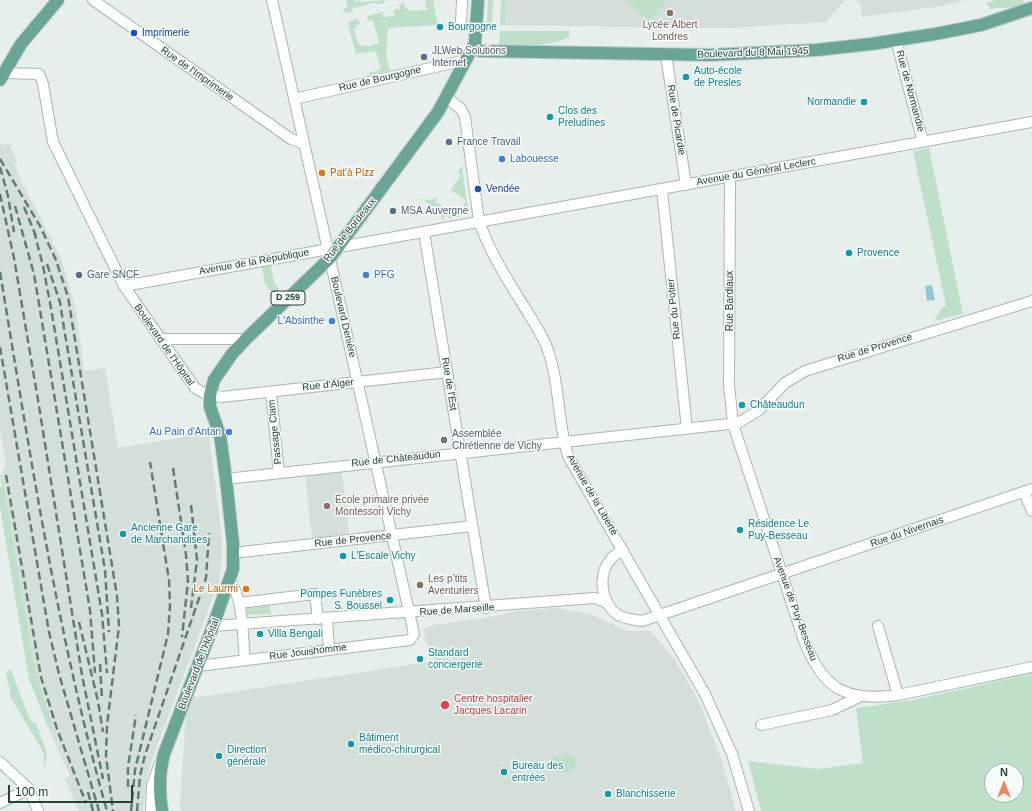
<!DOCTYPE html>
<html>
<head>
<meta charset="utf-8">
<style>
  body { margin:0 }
  #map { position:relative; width:1032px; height:811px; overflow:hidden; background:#e6efeb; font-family:Arial,sans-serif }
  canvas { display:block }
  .north { position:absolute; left:984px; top:763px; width:40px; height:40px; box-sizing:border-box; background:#f7fbf9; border:1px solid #a3b1ad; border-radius:50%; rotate:0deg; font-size:11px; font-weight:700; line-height:16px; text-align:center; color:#24423a }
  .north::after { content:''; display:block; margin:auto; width:14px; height:18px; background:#f4845f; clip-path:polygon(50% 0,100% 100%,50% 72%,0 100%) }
  .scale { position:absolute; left:8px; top:785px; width:125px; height:18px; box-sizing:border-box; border:2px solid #24423a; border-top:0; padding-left:5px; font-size:12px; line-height:14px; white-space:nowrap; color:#24423a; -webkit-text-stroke:3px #f7fbf9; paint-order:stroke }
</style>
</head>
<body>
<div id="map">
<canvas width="1032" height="811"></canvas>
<div class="north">N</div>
<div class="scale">100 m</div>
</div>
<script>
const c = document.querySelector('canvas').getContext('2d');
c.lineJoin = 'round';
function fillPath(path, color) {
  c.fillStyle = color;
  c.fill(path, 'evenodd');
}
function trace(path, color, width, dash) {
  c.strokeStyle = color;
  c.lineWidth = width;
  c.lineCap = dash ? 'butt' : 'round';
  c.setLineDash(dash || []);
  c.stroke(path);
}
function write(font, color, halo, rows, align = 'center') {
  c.font = font + ' Arial,sans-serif';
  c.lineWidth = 3;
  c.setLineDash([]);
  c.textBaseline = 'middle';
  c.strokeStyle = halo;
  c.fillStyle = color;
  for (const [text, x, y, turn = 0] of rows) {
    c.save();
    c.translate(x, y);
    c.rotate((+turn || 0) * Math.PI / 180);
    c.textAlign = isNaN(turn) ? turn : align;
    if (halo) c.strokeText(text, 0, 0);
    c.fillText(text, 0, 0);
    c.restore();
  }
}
fillPath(new Path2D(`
  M506 0H845L826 22 731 28H694L507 25 505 23Z
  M855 0H967L942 6 862 17 861 6Z
  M0 143 2 146 9 143 17 162 14 163 22 182 61 259 76 310 84 371 105 368 118 448 209 433 222 539V554L219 581 152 760 147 777 143 811H79L65 779 70 776 50 732 53 728 35 669 2 475 6 463 0 431Z
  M342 472 349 534 312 538 305 476Z
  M555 608 590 614 627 631H650L673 657 698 699 721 758 736 811H181L180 803 186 712 193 698 435 661 426 641 423 629 433 625 491 617 517 611Z`), '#d4dfda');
fillPath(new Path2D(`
  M346 0H354L355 2 359 0 360 2 386 0 384 3 377 5 376 2 352 9 353 12 346 13 343 9 348 8Z
  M425 0H433L438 25 388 28 386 55 390 71 370 75 369 73 380 70 381 63H379L376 51 356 54 348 25 349 22 358 18 360 24 356 25V29L354 30 358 44 360 43 361 46 366 45 367 47 379 43 373 20 369 22 367 16 383 12V17L395 16 394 10 400 9 399 4 404 3 406 9H408L409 11 427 10Z
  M488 0H493L492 24 487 23Z
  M501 0H506L505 23 507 25H500Z
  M625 0H667L649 21Z
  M996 0H1023L1025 3C1014 12 1003 5 991 9L986 3Z
  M500 31H569V37C546 48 524 45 499 45Z
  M929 148 963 314 934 321 941 309 946 305 913 151Z
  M462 166 468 209C465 218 457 217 449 219L448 216 444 217V220H442L440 212 422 199 431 200 439 196 435 201 455 216 459 212 463 215 467 209 463 206 466 201 451 190 461 175 457 172Z
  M271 266 274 283 279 289 274 295 265 285 262 267Z
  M0 475H2L35 669 53 728 50 732 29 679 0 507V487L2 486Z
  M270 606 271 614 247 615V608Z
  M11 670 30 720 36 723 47 753 45 765 44 767V753L11 698 6 672Z
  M1032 674V811H761L748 761 817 769 863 763 856 708 912 700ZM992 771H1016V795H992Z
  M565 753 576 758V765L571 772 560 771 550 765 551 758 561 756Z`), '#bfe0c8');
fillPath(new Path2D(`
  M932 285 935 300 927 301 925 286Z`), '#8ec9d4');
const minor = new Path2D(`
  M93 0 291 139 304 144
  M461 22 462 0
  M896 40 923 142
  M666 55 686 185
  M5 73 39 74 43 84 53 142 124 286 195 388 204 393 222 397 447 372
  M446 97 461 109 465 117 479 221C489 250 504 274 520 300 529 315 539 329 546 345 560 380 557 420 568 456L705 694 732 754 749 811
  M294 99 466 60
  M730 177 729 385 733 424 804 641C824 690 846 702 898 695L1032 667
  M662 190 687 429
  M424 232 486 608
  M124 286 1032 122
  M160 339H246
  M271 392 279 473
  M226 479 738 423 759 410 785 383 805 371 1032 301
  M1024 492 1032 511
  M623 550C619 552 614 555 611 559 597 575 601 603 618 615 626 619 634 620 642 621L1032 489
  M233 553 472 526
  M230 580C244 602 242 634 245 659
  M239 603 315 594 318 619
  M327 619 329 650
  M213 626 595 598 607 603
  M878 626 898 695
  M198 666 410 640 414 634 272 0
  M761 725 832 710 859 697
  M0 762 29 789 38 811
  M0 803 29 789
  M151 811 152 785 160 763`);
const major = new Path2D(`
  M480 51 711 55 816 50 871 44 935 34 981 25 1032 8
  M0 80 21 44 58 0
  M162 811C159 792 159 773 164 754L213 626 233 569V544L226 479 220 435 210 407V395L214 380 232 354 246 339 330 258 438 112 475 43 478 0`);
trace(minor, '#a8b8b2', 12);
trace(major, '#c2cac8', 14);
trace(minor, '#fff', 10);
trace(major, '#6aa596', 12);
trace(new Path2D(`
  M0 159 40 226 56 260 68 297 117 596 119 626 107 725 106 756 113 811
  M0 167 8 196 14 232
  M0 194 14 258 38 400 82 675 103 779
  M15 206 34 274 90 610 95 673
  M24 207 36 236
  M34 231 43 266 51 308 102 614 107 673
  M47 264 60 302 63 322 105 570 109 632
  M0 272C30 453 57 634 107 811
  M0 347 49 632 59 674 99 811
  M173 468 186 555 188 581 182 637
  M6 475 41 677 57 729 86 803
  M191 505 197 560 191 608
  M79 622 98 701 103 732
  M100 664 102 700
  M128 787V767L136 715
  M88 792 93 811
  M131 811 135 770 168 634 170 606 169 580 150 462
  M137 811 140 776 145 755 206 578 209 533`), '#5f7d75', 2.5, [8, 4]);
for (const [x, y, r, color] of [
  [670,13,4,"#8d6e63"],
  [440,27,4,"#0f9aa8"],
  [134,33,4,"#1a4fb4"],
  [424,57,4,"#5c6f8a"],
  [686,77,4,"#0f9aa8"],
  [864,102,4,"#0f9aa8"],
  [550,117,4,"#0f9aa8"],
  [449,142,4,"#5c6f8a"],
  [502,159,4,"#3f7fe0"],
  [322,173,4,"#e8710a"],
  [478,189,4,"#1a4fb4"],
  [393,211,4,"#5c6f8a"],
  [849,253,4,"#0f9aa8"],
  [79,275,4,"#5c6f8a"],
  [366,275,4,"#3f7fe0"],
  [332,321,4,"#3f7fe0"],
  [742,405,4,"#0f9aa8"],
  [229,432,4,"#3f7fe0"],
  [444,440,4,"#6b7280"],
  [327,506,4,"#8d6e63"],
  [740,530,4,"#0f9aa8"],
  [123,534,4,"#0f9aa8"],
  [343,556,4,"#0f9aa8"],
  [420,585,4,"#8d6e63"],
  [246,589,4,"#e8710a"],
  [390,600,4,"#0f9aa8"],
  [260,634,4,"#0f9aa8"],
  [420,659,4,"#0f9aa8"],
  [445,705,5,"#e0444e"],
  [351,744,4,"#0f9aa8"],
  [219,756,4,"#0f9aa8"],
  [504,772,4,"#0f9aa8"],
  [608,794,4,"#0f9aa8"]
]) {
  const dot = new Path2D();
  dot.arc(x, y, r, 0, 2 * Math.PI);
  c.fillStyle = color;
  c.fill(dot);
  trace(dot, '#f7fbf9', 1.5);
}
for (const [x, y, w] of [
  [288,298,34]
]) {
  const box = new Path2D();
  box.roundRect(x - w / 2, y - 7, w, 14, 3);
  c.fillStyle = '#f7fbf9';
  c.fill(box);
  trace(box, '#24423a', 1);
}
write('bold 9px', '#24423a', null, [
  ["D 259",288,298]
]);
write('10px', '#785e54', '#f7fbf9', [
  ["Lycée Albert",670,25,"center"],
  ["Londres",670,37,"center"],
  ["École primaire privée",335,500],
  ["Montessori Vichy",335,512],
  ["Les p’tits",428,579],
  ["Aventuriers",428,591]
], 'left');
write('10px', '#0d838f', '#f7fbf9', [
  ["Bourgogne",448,27],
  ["Auto-école",694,71],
  ["de Presles",694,83],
  ["Normandie",856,102,"right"],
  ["Clos des",558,111],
  ["Preludines",558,123],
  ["Provence",857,253],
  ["Châteaudun",750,405],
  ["Résidence Le",748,524],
  ["Puy-Besseau",748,536],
  ["Ancienne Gare",131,528],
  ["de Marchandises",131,540],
  ["L'Escale Vichy",351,556],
  ["Pompes Funèbres",382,594,"right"],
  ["S. Boussel",382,606,"right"],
  ["Villa Bengali",268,634],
  ["Standard",428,653],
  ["conciergerie",428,665],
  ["Bâtiment",359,738],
  ["médico-chirurgical",359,750],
  ["Direction",227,750],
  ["générale",227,762],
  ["Bureau des",512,766],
  ["entrées",512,778],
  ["Blanchisserie",616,794]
], 'left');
write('10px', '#164399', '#f7fbf9', [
  ["Imprimerie",142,33],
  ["Vendée",486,189]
], 'left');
write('10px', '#4e5e75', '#f7fbf9', [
  ["JLWeb Solutions",432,51],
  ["Internet",432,63],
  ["France Travail",457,142],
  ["MSA Auvergne",401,211],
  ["Gare SNCF",87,275]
], 'left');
write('10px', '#24423a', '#f7fbf9', [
  ["Boulevard du 8 Mai 1945",753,53,-2],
  ["Rue de l'Imprimerie",197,74,35],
  ["Rue de Bourgogne",380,79,-13],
  ["Rue de Normandie",910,91,75],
  ["Rue de Picardie",676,120,81],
  ["Avenue du Général Leclerc",756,172,-10],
  ["Rue de Bordeaux",350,230,-52],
  ["Avenue de la République",254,262,-10],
  ["Rue Bardiaux",730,301,-90],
  ["Rue du Potier",674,309,-96],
  ["Boulevard Denière",343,317,77],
  ["Boulevard de l'Hôpital",164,345,55],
  ["Rue de Provence",875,348,-17],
  ["Rue de l'Est",449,384,81],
  ["Rue d'Alger",328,385,-6],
  ["Passage Clam",275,432,-96],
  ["Rue de Châteaudun",396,459,-6],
  ["Avenue de la Liberté",592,495,60],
  ["Rue du Nivernais",907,532,-19],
  ["Rue de Provence",353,540,-6],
  ["Avenue de Puy-Besseau",795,609,70],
  ["Rue de Marseille",457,610,-4],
  ["Rue Jouishomme",308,652,-7],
  ["Boulevard de l'Hôpital",199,664,-69]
]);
write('10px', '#366cbe', '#f7fbf9', [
  ["Labouesse",510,159],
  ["PFG",374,275],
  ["L'Absinthe",324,321,"right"],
  ["Au Pain d'Antan",221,432,"right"]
], 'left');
write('10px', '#c56008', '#f7fbf9', [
  ["Pat'à Pizz",330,173],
  ["Le Laurmi",238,589,"right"]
], 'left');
write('10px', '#5b616d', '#f7fbf9', [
  ["Assemblée",452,434],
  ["Chrétienne de Vichy",452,446]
], 'left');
write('10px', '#be3a42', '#f7fbf9', [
  ["Centre hospitalier",454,699],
  ["Jacques Lacarin",454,711]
], 'left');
</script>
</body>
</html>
